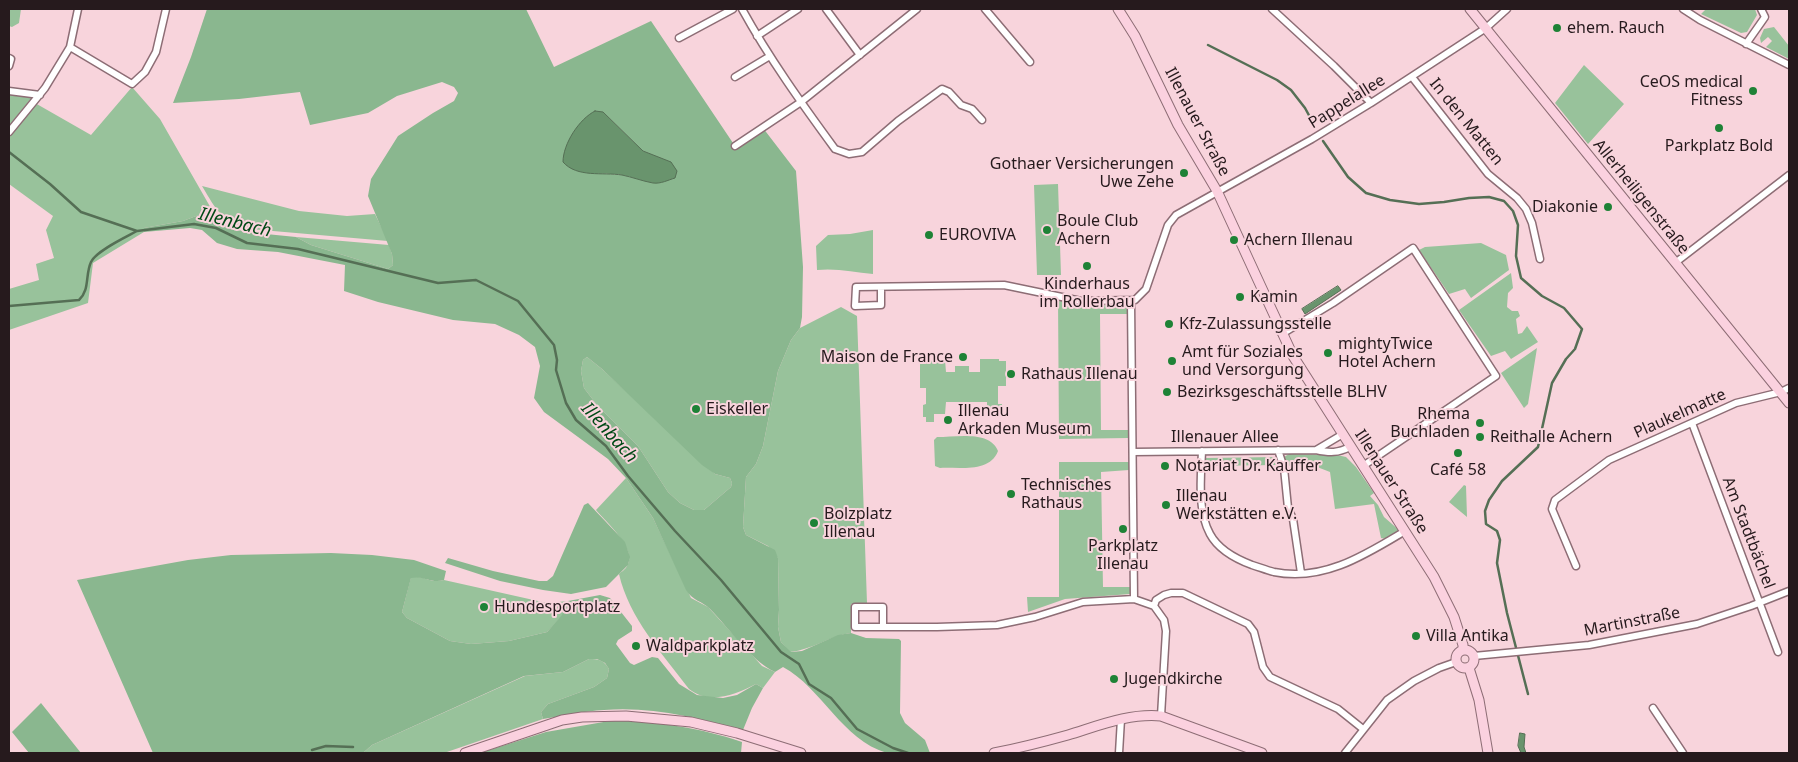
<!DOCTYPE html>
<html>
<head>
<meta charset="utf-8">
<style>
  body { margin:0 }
  #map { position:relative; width:1798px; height:762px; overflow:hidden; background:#f8d4dc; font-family:"Noto Sans",sans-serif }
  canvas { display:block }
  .frame { position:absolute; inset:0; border:10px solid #261a1d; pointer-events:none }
</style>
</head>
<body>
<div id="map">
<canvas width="1798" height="762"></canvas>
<div class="frame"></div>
</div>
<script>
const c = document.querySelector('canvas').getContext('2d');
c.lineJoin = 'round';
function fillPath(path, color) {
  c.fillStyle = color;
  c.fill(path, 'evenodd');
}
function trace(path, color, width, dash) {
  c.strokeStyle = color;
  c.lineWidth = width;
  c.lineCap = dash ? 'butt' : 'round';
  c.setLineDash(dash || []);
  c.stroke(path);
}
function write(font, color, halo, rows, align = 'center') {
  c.font = font + ' "Noto Sans",sans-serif';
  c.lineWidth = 4;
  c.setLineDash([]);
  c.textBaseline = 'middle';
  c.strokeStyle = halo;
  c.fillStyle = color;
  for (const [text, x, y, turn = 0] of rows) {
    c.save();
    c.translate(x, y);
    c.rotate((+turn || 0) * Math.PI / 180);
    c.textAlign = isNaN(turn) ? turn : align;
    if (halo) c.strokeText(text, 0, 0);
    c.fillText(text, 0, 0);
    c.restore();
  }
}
fillPath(new Path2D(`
  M9 9H21L19 23 12 27 9 26Z
  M1706 9H1755L1757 15 1747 32 1741 33 1701 14Z
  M1774 27 1789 46V59L1766 47 1772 41 1768 37 1761 43 1760 38 1764 29Z
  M1584 65 1624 104 1588 144 1555 103Z
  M132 87 160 119 212 210 183 221 144 228V232L93 263 88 303 9 330V289L39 280 36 264 54 258 46 230 53 216 9 184V136L35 103 91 135Z
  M9 92 34 95 9 126Z
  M1058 184 1061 275H1037L1034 185Z
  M202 186 299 211 347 216 375 214 388 241 250 229C221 221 217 211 202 186Z
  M873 230V274C854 272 836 268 817 270L816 246 828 235 850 234Z
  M296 237 389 245 392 254 393 265 388 269 311 245Z
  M1481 243 1506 255 1509 270 1471 298 1465 289 1449 294 1419 250 1425 247Z
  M1511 273 1513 288 1508 293 1507 307 1512 311H1518L1520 316 1516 319 1518 334 1522 333 1527 326 1538 342 1511 359 1505 351 1491 356 1459 310Z
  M1058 299 1079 303 1122 304 1127 307V314H1100L1101 430H1129L1128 438 1059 439Z
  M841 307 857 316 867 603 851 604V633C829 636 812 650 790 652L781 642 778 627 779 610 778 558 768 546 746 535 743 527 746 477 756 464 763 446 778 371 791 340 800 328Z
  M1537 348 1528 404 1524 408 1501 373Z
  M587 357 602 369 715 474 730 478 732 483 731 487 704 510H694L680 503 668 492 638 446 597 405 584 388 581 371 583 360Z
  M980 359H999V361H1006V386H998V404H1002V415L987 416V402H946L945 414H934V422H926V417H923V405L926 404V388H920V364H925L926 361 945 360 946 372H955V366H969V372H980Z
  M937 437C956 437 990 430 998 451 990 473 959 467 940 468L935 466 934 440Z
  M1289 454 1337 455 1346 457 1356 467 1374 493 1370 496 1378 505 1384 517 1400 531 1386 539 1381 538 1374 504 1335 509 1330 472 1312 465 1286 466 1284 457Z
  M1275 457 1277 465 1202 466 1203 461 1206 458Z
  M1059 462H1129V470L1101 472 1103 587H1130V594L1065 599 1028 612 1027 597H1059Z
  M626 478 653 518 691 598 708 607 762 666 775 672 763 688 756 684C735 695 709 705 689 689 662 653 629 618 619 574 621 572 626 569 627 566 638 550 606 522 596 510Z
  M1464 485 1466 486 1467 517 1449 502Z
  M411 577C424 575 431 584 444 580L547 603 568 601 563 615 547 632 509 641 471 644 450 641 407 618 402 612Z
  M589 659C599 659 604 660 609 669L607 678 594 687 548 704 541 712 543 719 444 753H363L372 745 525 676 563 672Z`), '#98c29b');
fillPath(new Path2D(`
  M207 9H526L554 67 651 21 735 146 763 128 796 171 803 267 802 317 800 328 791 340 778 371 763 446 756 464 746 477 743 527 746 535 775 550 778 558 779 610 778 627 781 642 791 652 802 651 838 635 851 633 866 638 899 639 901 641 900 713 905 723 925 740 930 753C917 753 900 756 887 753 842 740 822 688 783 667L775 672C749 659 731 630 710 609 702 601 693 601 686 590L653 518 626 478 608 459 544 412 534 398 540 366 535 347 519 335 495 324 453 320 378 302 344 291 345 265 278 252 237 249 217 243 202 230 190 228 144 232V228L183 221 212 210 219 220 232 228 246 232 296 237 311 245 388 269 393 265 392 254 368 196 371 179 398 136 433 113 454 101 458 93 454 87 442 82 397 96 368 113 310 125 300 92 239 99 173 103 191 57ZM603 112 643 151 655 157 654 183 623 175 584 172 571 137 578 128ZM587 357 602 369 702 465 715 474 730 478 732 483 731 487 704 510H694L680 503 668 492 638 446 597 405 584 388 581 371 583 360Z
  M588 503 625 542 630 557 628 565 606 587 571 594 543 590 500 581 445 563 448 558 493 571 539 581H547L553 576 584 505Z
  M331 553 372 555 414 560 446 571 444 580C431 584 424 575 411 578L402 612 407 618 450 641 471 644 509 641 547 632 562 615 568 601 600 595 610 598 632 626V631L618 640 616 644 630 663 634 665 652 657 658 658 679 684 697 695 723 698 737 695 756 684 763 688 752 708 743 730C698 718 651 706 604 710 584 711 563 716 543 719L541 712 548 704 594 687 607 678 609 669 605 663 597 659H589L563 672 524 676 372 745 363 753H153L77 580 188 560 231 555Z
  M41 703 81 753H29L12 732Z
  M615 720C662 723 698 727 742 742L741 753H480L546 732Z`), '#8ab78f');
const water = new Path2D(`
  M595 111 603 112 643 151 671 162 677 171 675 178C668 180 661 184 653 183 642 181 632 177 622 175 603 172 577 178 563 162 563 144 579 119 595 111Z
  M1338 286 1341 290 1305 314 1302 309Z
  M1520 733 1525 734 1524 747 1526 753H1521L1518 746Z`);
fillPath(water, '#69946d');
trace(water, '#556f55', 1);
trace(new Path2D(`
  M1208 45 1277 80 1291 90 1305 108 1311 119
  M1323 141 1348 177 1366 193 1390 200 1419 204 1444 202 1469 198 1489 197 1504 201 1513 211 1518 225 1516 256 1521 278 1542 296 1564 308 1582 329 1575 349 1566 359 1552 383 1538 447 1502 481 1489 500 1485 511 1486 524 1497 531 1500 540 1497 563 1507 613 1528 694
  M9 152 50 184 81 212 137 231 194 224 216 228 247 243 298 249 438 283 476 280 518 301 554 345 557 360 556 370 566 403 576 420 606 446 628 476 675 531 721 580 781 652 799 664 809 684 831 698 857 729 893 748 908 753
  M9 306 79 300C90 290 85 275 91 262 96 251 126 237 137 231
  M312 750 326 746 353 747`), '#556f55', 2.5);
const street = new Path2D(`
  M742 9C769 58 802 104 835 149L849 154 862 152 898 121 942 89 949 92 961 105 972 109 982 120
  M826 9 860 55
  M985 9 1030 62
  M1272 9 1334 66 1371 103
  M1683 9 1700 20 1789 65
  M757 36 798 9
  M679 38 733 9
  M1746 44 1765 17 1761 9
  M70 47 132 84 145 72 156 52 166 9
  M9 58 11 59 9 66
  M735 77 770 56
  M1412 77 1488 174 1517 198 1526 209 1532 223 1540 259
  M9 91 40 95
  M9 132 45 88 70 47 78 9
  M735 146 801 102 917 9
  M1675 263 1789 175
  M881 287V305L855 306 856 287 1004 285 1081 301 1135 300 1146 289 1168 225 1176 215 1312 139 1371 103 1486 28 1507 9
  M1131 301 1134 599
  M1282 334 1333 303 1413 248 1496 376 1363 466
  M1692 423 1778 652
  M1278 450 1284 468 1288 508 1293 519 1301 573
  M1316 450 1343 434
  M1202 451C1201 477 1197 510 1210 534 1218 549 1236 559 1252 565 1259 567 1266 570 1274 572 1323 582 1365 555 1405 531
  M1133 452 1316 450C1330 453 1338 453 1350 447
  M1576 566 1552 509 1555 500 1609 460 1736 403 1781 392 1789 388
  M1154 606 1156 600 1164 595 1171 593H1183L1248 624 1254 632 1263 667 1270 677 1338 709 1363 729
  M883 627V607H855V627H937L997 625 1035 617 1083 602 1134 599 1154 606 1164 620 1166 631 1161 716
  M1474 656 1589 645 1697 624 1751 606 1789 591
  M1653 708 1683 753
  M1119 753 1121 719
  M1345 753 1387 700 1414 681 1439 668 1456 662`);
const secondary = new Path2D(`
  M1118 9 1135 36 1178 125 1217 191 1293 356 1434 577 1454 617 1463 645V650
  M1470 9 1789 403
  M1456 659a9 9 0 1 1 18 0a9 9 0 1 1-18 0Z
  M1469 668 1479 700 1488 753
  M465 753 562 720 582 717 626 716 691 722 737 733 801 753
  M994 753C1019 748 1043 742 1068 735 1098 726 1129 713 1161 716L1262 753`);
trace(street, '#8d6d75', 9);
trace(secondary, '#8d6d75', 11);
trace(street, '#fff', 6);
trace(secondary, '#fbd1df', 9);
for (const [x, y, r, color] of [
  [1557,28,5,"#1e8236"],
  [1753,91,5,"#1e8236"],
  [1719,128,5,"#1e8236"],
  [1184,173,5,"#1e8236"],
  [1608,207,5,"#1e8236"],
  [1047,230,5,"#1e8236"],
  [929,235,5,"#1e8236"],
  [1234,240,5,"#1e8236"],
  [1087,266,5,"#1e8236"],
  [1240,297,5,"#1e8236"],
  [1169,324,5,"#1e8236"],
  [1328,353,5,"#1e8236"],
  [963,357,5,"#1e8236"],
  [1172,361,5,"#1e8236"],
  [1011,374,5,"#1e8236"],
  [1167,392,5,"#1e8236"],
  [696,409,5,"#1e8236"],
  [948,420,5,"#1e8236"],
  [1480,423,5,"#1e8236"],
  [1480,437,5,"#1e8236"],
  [1458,453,5,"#1e8236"],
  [1165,466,5,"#1e8236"],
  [1011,494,5,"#1e8236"],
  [1166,505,5,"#1e8236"],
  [814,523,5,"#1e8236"],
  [1123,529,5,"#1e8236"],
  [484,607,5,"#1e8236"],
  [1416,636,5,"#1e8236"],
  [636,646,5,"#1e8236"],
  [1114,679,5,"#1e8236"]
]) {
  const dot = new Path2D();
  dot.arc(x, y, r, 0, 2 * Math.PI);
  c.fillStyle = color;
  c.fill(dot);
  trace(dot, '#f8d4dc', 2);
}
write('16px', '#261a1d', '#f8d4dc', [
  ["ehem. Rauch",1567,28],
  ["CeOS medical",1743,82,"right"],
  ["Fitness",1743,100,"right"],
  ["Parkplatz Bold",1719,146,"center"],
  ["Gothaer Versicherungen",1174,164,"right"],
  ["Uwe Zehe",1174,182,"right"],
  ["Diakonie",1598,207,"right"],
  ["Boule Club",1057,221],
  ["Achern",1057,239],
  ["EUROVIVA",939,235],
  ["Achern Illenau",1244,240],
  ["Kinderhaus",1087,284,"center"],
  ["im Rollerbau",1087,302,"center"],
  ["Kamin",1250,297],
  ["Kfz-Zulassungsstelle",1179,324],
  ["mightyTwice",1338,344],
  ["Hotel Achern",1338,362],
  ["Amt für Soziales",1182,352],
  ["und Versorgung",1182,370],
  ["Maison de France",953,357,"right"],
  ["Rathaus Illenau",1021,374],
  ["Bezirksgeschäftsstelle BLHV",1177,392],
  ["Eiskeller",706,409],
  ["Illenau",958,411],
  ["Arkaden Museum",958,429],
  ["Rhema",1470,414,"right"],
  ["Buchladen",1470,432,"right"],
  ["Reithalle Achern",1490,437],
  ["Notariat Dr. Kauffer",1175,466],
  ["Café 58",1458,470,"center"],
  ["Technisches",1021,485],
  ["Rathaus",1021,503],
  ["Illenau",1176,496],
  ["Werkstätten e.V.",1176,514],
  ["Bolzplatz",824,514],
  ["Illenau",824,532],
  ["Parkplatz",1123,546,"center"],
  ["Illenau",1123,564,"center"],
  ["Hundesportplatz",494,607],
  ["Villa Antika",1426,636],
  ["Waldparkplatz",646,646],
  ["Jugendkirche",1124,679]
], 'left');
write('16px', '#261a1d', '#f8d4dc', [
  ["Pappelallee",1347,102,-32],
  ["Illenauer Straße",1197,122,62],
  ["In den Matten",1466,122,51],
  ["Allerheiligenstraße",1641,197,51],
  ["Plaukelmatte",1680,414,-24],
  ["Illenauer Allee",1225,437],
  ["Illenauer Straße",1391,482,57],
  ["Am Stadtbächel",1748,533,69],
  ["Martinstraße",1632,622,-11]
]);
write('italic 18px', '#004a16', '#f8d4dc', [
  ["Illenbach",235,223,14],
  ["Illenbach",609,433,48]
]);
</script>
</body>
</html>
